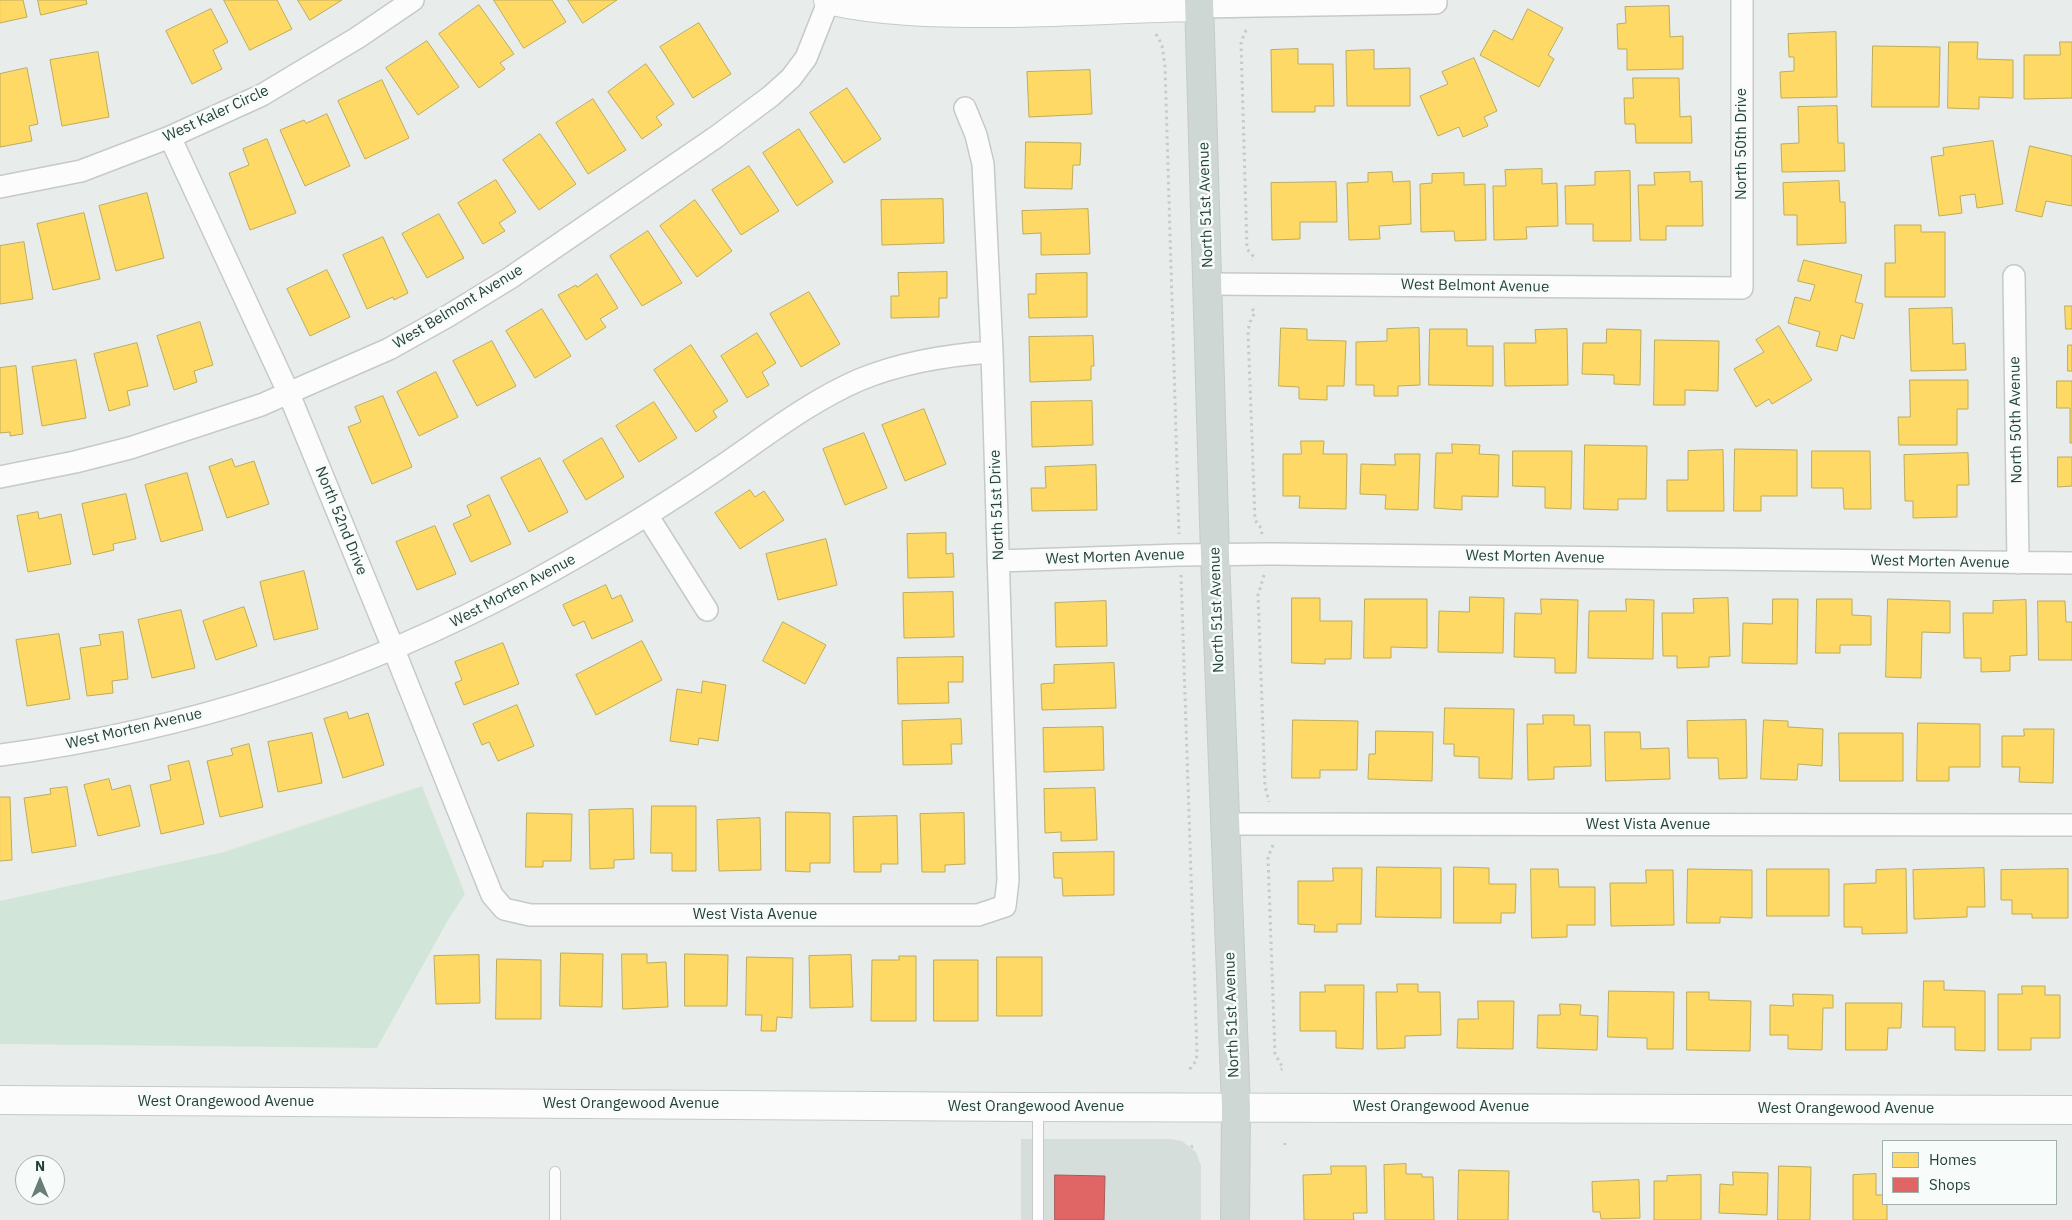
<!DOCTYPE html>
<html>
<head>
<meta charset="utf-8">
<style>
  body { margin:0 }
  #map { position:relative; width:2072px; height:1220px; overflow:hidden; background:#e8edeb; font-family:"IBM Plex Sans",sans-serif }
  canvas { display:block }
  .legend { position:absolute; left:1882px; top:1140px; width:175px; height:65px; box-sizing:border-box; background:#f7fbf9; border:1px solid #a3b1ad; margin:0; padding:6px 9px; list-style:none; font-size:15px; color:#24423a }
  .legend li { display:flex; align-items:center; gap:10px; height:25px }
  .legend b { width:25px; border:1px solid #a3b1ad }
  .north { position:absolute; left:15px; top:1155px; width:50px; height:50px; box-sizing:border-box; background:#f7fbf9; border:1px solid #a3b1ad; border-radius:50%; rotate:0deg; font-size:14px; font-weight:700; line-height:20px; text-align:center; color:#24423a }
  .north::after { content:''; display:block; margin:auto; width:18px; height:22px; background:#697e78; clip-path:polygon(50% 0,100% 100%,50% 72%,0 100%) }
</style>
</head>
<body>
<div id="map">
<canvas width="2072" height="1220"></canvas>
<ul class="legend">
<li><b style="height:14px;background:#ffd966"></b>Homes</li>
<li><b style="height:14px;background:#e06666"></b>Shops</li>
</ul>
<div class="north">N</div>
</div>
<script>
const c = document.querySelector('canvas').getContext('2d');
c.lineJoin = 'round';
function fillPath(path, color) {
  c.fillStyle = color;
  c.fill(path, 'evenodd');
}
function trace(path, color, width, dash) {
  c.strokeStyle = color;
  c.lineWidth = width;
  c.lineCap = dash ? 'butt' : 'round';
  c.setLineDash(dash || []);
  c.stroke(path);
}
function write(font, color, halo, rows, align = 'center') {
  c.font = font + ' "IBM Plex Sans",sans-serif';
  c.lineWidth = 5;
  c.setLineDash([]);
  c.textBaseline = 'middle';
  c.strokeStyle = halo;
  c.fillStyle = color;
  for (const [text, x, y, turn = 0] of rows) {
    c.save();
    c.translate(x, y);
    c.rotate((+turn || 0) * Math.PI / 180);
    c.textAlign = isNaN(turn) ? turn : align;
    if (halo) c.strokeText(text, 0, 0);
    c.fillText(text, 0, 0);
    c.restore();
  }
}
fillPath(new Path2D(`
  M1021 1139H1170L1182 1141 1196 1152 1201 1166V1220H1021Z`), '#d6dedb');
fillPath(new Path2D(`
  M422 786 465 894 448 920 377 1048 0 1044V901L224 852Z`), '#d1e6d8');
const homes = new Path2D(`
  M0 0H23L27 17 0 23Z
  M38 0H86L87 4 41 15Z
  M224 0H277L292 29 250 50Z
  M298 0H342L310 20Z
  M494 0H552L566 22 524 48Z
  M568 0H617L583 23Z
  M479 5 514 54 500 63 505 69 479 88 439 34Z
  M1669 6 1670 37 1683 36V69L1627 70V49H1618L1617 24 1626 23 1625 7Z
  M211 9 228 42 213 50 222 69 192 84 166 31Z
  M1528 9 1563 28 1548 55 1554 59 1539 87 1480 55 1494 30 1512 40Z
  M699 23 731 74 693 98 660 47Z
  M1836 32 1837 97 1781 98 1780 72 1794 71V57H1789L1788 34Z
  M427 41 459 87 418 115 386 68Z
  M1949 42H1978L1977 59 2013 60V98L1979 97V109L1948 108Z
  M2060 42H2072V98L2024 99V55H2060Z
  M1873 46 1940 47 1939 107H1872Z
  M1298 49V64H1333L1334 106H1315V112H1272L1271 50Z
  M1374 50V69L1410 68V106H1347L1346 51Z
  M98 52 109 117 62 126 50 60Z
  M1474 58 1497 111 1484 117 1488 126 1463 137 1459 127 1438 136 1420 96 1448 84 1442 72Z
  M646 64 674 104 656 117 662 125 642 139 608 92Z
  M27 68 38 124 29 126 32 141 0 147V74Z
  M1090 70 1092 114 1029 117 1027 72Z
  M1633 78H1679L1680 117 1691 116 1692 143H1636L1635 124H1625L1624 98H1633Z
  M382 80 409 138 365 159 338 101Z
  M847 88 881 139 844 163 810 113Z
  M593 99 626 150 588 174 556 123Z
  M1837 106 1838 143H1844L1845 171 1782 172 1781 144 1799 143 1798 107Z
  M327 114 350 166 305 186 280 130 304 120 306 123Z
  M799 129 833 182 797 206 763 153Z
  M540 134 576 184 539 210 503 160Z
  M267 139 296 213 250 230 229 173 249 165 243 149Z
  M1993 141 2003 204 1977 208 1975 194 1960 196 1962 213 1939 216 1931 157 1944 155 1943 148Z
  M1026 142 1081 143 1080 165H1073L1072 189 1025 188Z
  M2030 146 2072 156V206L2046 201 2042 217 2016 211Z
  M749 166 779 211 741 235 712 190Z
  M1542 169V184L1557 183 1558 226 1526 227 1527 239 1494 240 1493 186H1506L1505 170Z
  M1630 171 1631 241H1593V224H1566L1565 186 1595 185V172Z
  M1392 172 1393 182 1410 181 1411 224 1379 226 1380 239 1349 240 1347 183 1368 182V173Z
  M1690 172V182L1702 181 1703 226H1666V240H1640L1638 185H1655L1654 173Z
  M1464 173V185L1485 184 1486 240 1455 241 1454 231 1421 232 1420 184 1432 183V174Z
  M496 180 516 212 499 223 505 231 483 244 458 203Z
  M1839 181 1840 202H1845L1846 243 1797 245V215H1784L1783 183Z
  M1336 182 1337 222H1300V239L1272 240 1271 183Z
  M147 193 164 258 116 271 99 206Z
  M943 199 944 243 882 245 881 200Z
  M695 200 732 251 697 277 660 226Z
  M1088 209 1090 254 1041 255V233L1023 234 1022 211Z
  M84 213 100 279 53 290 37 224Z
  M439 214 464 258 427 278 402 234Z
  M1895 225H1921V232H1945V297H1885V263H1895Z
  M648 231 682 283 642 306 610 256Z
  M383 237 408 293 394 300 393 297 367 309 343 255Z
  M24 242 33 299 0 304V246Z
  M1804 260 1862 275 1855 302 1863 304 1854 339 1841 335 1837 351 1816 346 1820 332 1788 323 1795 297 1810 301 1815 285 1798 281Z
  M327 270 350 317 310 336 287 289Z
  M947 272V298H939V317L891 318V296H899L898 273Z
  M1087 273V317L1029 318 1028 294H1036V274Z
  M597 274 618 308 600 319 606 327 586 340 558 295 576 285 577 287Z
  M809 292 840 344 801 367 770 314Z
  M2065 306H2072V329H2066Z
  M1952 308 1953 344 1965 343 1966 370 1911 371 1909 309Z
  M542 309 571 356 535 378 506 331Z
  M200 322 213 365 194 371 197 382 174 390 157 336Z
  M1779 326 1812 380 1772 404 1769 399 1756 407 1734 369 1764 352 1756 340Z
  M1281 328 1307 329V340L1346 341 1344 386H1327V400L1299 399V387L1279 386Z
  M1419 328 1420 385 1398 386V396H1374V385H1356V342L1387 341V329Z
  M1430 329H1467V346H1493V386L1429 385Z
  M1567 329 1568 385 1505 386 1504 343H1536L1535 330Z
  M1607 329 1641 330 1640 385 1614 384V375L1582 374 1583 343H1606Z
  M757 333 776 363 762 372 769 385 747 398 721 356Z
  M1093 336 1094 366H1091V380L1030 382 1029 337Z
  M1655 340 1719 341 1718 391 1685 390V405H1654Z
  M492 341 516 386 477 406 453 361Z
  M137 343 148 386 127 391 130 405 109 411 94 354Z
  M691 345 728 401 713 411 717 417 696 432 654 370Z
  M2068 345H2072V371H2068Z
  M76 360 86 418 42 426 32 367Z
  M16 366 23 434 10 436V432L0 433V368Z
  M436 372 458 417 419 436 397 392Z
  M1910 380H1968V409H1957V445H1899L1898 417H1910Z
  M2057 381H2072V443H2070V408H2057Z
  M383 396 412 467 372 484 348 427 361 422 355 407Z
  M1092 401 1093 445 1032 447 1031 402Z
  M654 402 677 438 639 462 616 426Z
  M924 409 946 464 905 481 882 425Z
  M864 433 887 488 845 505 823 449Z
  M602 438 624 477 586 500 563 461Z
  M1301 441H1324L1323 454H1347L1346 509 1299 508 1300 496H1283V454H1301Z
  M1452 444 1480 445 1479 454 1499 455 1498 497 1462 496V510L1434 508 1436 453H1452Z
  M1585 445 1647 446 1646 499H1618V510L1584 509Z
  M1735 449 1797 450V496H1761V511H1734Z
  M1723 450 1724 511H1667V480H1688V451Z
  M1513 451H1572L1571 509 1545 508V487L1513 486Z
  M1812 451H1870L1871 509H1844L1843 488H1812Z
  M1968 453 1969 485H1957V517L1913 518V501H1905L1904 455Z
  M1395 454H1420L1418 510 1385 509 1386 495 1360 494 1361 464 1395 465Z
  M2058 457H2072V486L2058 487Z
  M540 458 568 512 529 532 501 478Z
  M232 459 235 467 254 461 269 504 227 518 209 467Z
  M1096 465 1097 510 1032 511 1031 488H1046L1045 467Z
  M187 473 203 530 161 542 145 485Z
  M750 490 755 497 764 491 784 520 740 549 715 513Z
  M126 494 136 539 113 544 114 550 93 555 82 504Z
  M489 495 511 544 471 562 453 524 471 516 467 506Z
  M38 512 39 519 61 514 71 564 28 572 17 516Z
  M435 526 456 574 417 590 396 542Z
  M946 533V554L953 553 954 577 908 578 907 534Z
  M826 539 837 585 778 600 766 554Z
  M304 571 318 629 274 640 260 582Z
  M606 585 612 599 621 595 633 621 592 639 584 621 573 626 563 605Z
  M953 592 954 637 904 638 903 593Z
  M1470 597 1504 598 1503 653 1438 652 1439 611 1469 612Z
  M1292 598H1320V621H1352L1351 659H1325V664L1292 663Z
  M1728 598 1730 656 1709 657V667L1677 668V656H1663L1662 613H1694L1693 599Z
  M1365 599H1427V648L1391 647V658H1364Z
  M1541 599 1578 600 1576 673H1555V658L1514 657 1515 613 1541 614Z
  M1626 599 1654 600 1653 659 1588 658 1589 611H1626Z
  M1773 599H1798L1797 664 1742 663 1743 623 1772 624Z
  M1817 599H1852V615L1871 616V645H1840V653H1816Z
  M1888 599 1950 601V633L1922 632 1921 678 1886 677Z
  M2026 600 2027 655 2010 656V671L1981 672V658H1964L1963 613H1993V601Z
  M1106 601 1107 646 1056 647 1055 603Z
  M2038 601H2065L2066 622H2072V660H2039Z
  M244 607 257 646 216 660 203 621Z
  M181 610 195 668 152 678 138 620Z
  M783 622 826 645 805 684 763 661Z
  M123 632 128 679 112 681 113 693 87 696 80 648 101 645 99 635Z
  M59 634 70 699 27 706 16 640Z
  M642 641 662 680 596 715 576 675Z
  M503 643 519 684 464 705 455 683 462 680 455 662Z
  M963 657V682H948L949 703 898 704 897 658Z
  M1114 663 1116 708 1042 710 1041 684 1054 683V665Z
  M703 681 726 685 718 741 699 738 698 745 670 741 677 689 701 693Z
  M517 705 534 746 498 761 489 742 482 745 473 724Z
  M1445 708 1514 709 1512 779 1479 778V757L1454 756V744H1444Z
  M347 712 349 719 368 713 384 765 343 778 324 719Z
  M1543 715H1574V725H1590L1591 766 1554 767V779L1528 780 1527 724H1543Z
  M961 719 962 744H951L952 764 903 765 902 721Z
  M1293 720 1358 721 1357 770H1320V778H1292Z
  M1746 720 1747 778 1719 779 1718 758H1688L1687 721Z
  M1764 720 1788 721V727L1823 729 1822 766 1798 764 1797 780 1761 779Z
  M1918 723 1980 724V767H1949V781H1917Z
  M1103 727 1104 770 1044 772 1043 728Z
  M2024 729H2054L2053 783 2019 782 2020 767H2002V736H2024Z
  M1376 731 1433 732 1432 781 1368 779 1369 754H1375Z
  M1605 732H1640L1641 749 1669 748 1670 779 1606 781Z
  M312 733 322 783 278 792 268 742Z
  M1839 733H1903V781H1840Z
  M249 744 263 807 220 817 207 761 233 755 231 749Z
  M189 761 204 824 161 834 150 785 171 780 168 766Z
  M109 779 112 790 130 785 140 826 98 836 84 785Z
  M67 787 76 846 32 853 24 798 51 794 50 789Z
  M1095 788 1097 840 1061 841V832L1045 833 1044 789Z
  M0 797H10L12 860 0 861Z
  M652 806H696V871H672V853H651Z
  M633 809 634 859 614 860V868L590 869 589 810Z
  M786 812 830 813V863H810V872L786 871Z
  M527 813 572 814 571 861H543V867H526Z
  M964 813 965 864 945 865V872H922L920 814Z
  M897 816 898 864H881V872H854L853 817Z
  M760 818 761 870 719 871 717 820Z
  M1114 852V895L1063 896 1062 878H1054L1053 853Z
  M1377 867 1441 868V918L1376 917Z
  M1454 867 1489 868V884H1516L1515 913H1501V923H1454Z
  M1333 868H1362L1361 924H1337V932H1314L1315 925 1298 924V881H1333Z
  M1984 868 1985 907H1967V917L1914 919 1913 870Z
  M1531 869H1558L1559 887H1595V925H1567V937L1532 938Z
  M1688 869 1752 870V918L1720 917V923H1687Z
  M1767 869H1829V916H1767Z
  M1906 869 1907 933 1862 934V927H1844V884L1876 883V870Z
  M2068 869V918H2032V914H2012V900H2001V870Z
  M1646 870H1673L1674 925 1611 926 1610 883H1646Z
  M561 953 603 954 602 1007 560 1006Z
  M622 954H647V963L666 962 668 1007 623 1009Z
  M685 954 728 955 727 1006H685Z
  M479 955 480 1003 436 1004 434 956Z
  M851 955 853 1007 810 1008 809 956Z
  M899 956H916V1021H871L872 960H899Z
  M747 957 793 958 792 1018 777 1017 776 1031H761L762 1015H746Z
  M997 957H1042V1016H997Z
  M497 959 541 960V1019H496Z
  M934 960H978V1021H934Z
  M1924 981H1944V990L1985 991V1051L1955 1050V1027H1923Z
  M1397 984H1418V992H1440L1441 1035 1405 1036V1048L1377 1049 1376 992H1397Z
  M1325 985H1364L1363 1049 1336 1048V1031H1300V992H1325Z
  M2022 986H2045V995H2060V1038H2031V1050H1998V994H2022Z
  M1609 991 1674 992 1673 1049H1647V1038L1608 1037Z
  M1687 992H1709V1000L1751 1001 1750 1051 1687 1050Z
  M1793 994 1833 995V1008H1823L1822 1050 1788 1049V1035H1770V1005L1793 1006Z
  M1478 1001H1514L1513 1049 1457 1048 1458 1019H1478Z
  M1846 1003H1902L1901 1028H1888L1887 1050H1846Z
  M1560 1004 1581 1005 1580 1015 1598 1016 1597 1050 1537 1048 1538 1015H1560Z
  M1406 1164V1174H1422V1177H1433L1434 1220H1385L1384 1165Z
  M1331 1166H1366L1367 1213H1353L1354 1220H1304L1303 1175 1331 1174Z
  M1779 1166 1811 1167 1810 1220H1778Z
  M1459 1170 1509 1171 1508 1220H1458Z
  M1733 1172 1768 1173 1767 1215 1719 1213 1720 1184 1733 1185Z
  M1876 1174V1195H1883V1204H1887V1220H1853V1175Z
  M1701 1175V1220H1654V1181H1667V1176Z
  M1639 1180 1640 1218 1601 1219 1600 1212H1593L1592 1182Z`);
fillPath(homes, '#ffd966');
trace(homes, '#bdac59', 1);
const shops = new Path2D(`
  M1055 1175 1105 1176 1104 1220H1055Z`);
fillPath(shops, '#e06666');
trace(shops, '#a85b59', 1);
const lane = new Path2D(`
  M555 1172V1220
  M1038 1220V1108`);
const street = new Path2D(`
  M1200 7 1436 3
  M170 137 289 394 394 650 492 895 504 909 530 915H978L1005 906 1008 880 992 352 983 164 976 135 965 108
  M0 187 81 171 170 137 262 95 357 38 413 0
  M2014 276 2018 563
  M1208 284 1742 288V0
  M0 477 75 462 130 448 261 405 389 349 448 316 510 278 716 137 771 96 791 78 806 58 829 0
  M647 515 707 610
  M998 561 1179 555 1272 554 2072 563
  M0 755C186 731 365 672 530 583 594 548 656 511 716 470 762 439 808 402 859 380 900 363 947 355 992 352
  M1225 824 2072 825`);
const secondary = new Path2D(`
  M828 0C882 12 935 13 991 13 1060 13 1130 8 1200 7
  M0 1100 1022 1107 2072 1110`);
const primary = new Path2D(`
  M1199 0 1215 555 1236 1107 1235 1220`);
trace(lane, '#c5cac8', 12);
trace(street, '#c5cac8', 24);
trace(secondary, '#c3cbc8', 30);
trace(primary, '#c3ccc9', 30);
trace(new Path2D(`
  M1246 30 1241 42 1247 249 1254 257 1252 260
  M1156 34 1162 45 1165 66 1179 534
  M1252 309 1255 312 1250 322 1248 331 1255 520 1261 528 1262 534
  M1181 575 1197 1054 1196 1061 1190 1069 1191 1071
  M1264 575 1258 595 1265 786 1269 802
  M1273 845 1268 857 1275 1054 1283 1068 1281 1070
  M1285 1143V1145
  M1191 1147 1193 1146`), '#c3ccca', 3, [2.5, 4]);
trace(lane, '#fcfcfc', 10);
trace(street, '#fcfcfc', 21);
trace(secondary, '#fcfcfc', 28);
trace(primary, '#cfd7d5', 28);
write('15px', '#24423a', '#f7fbf9', [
  ["West Kaler Circle",216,114,-25],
  ["North 50th Drive",1742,144,-90],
  ["North 51st Avenue",1206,205,-92],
  ["West Belmont Avenue",1475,286,1],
  ["West Belmont Avenue",458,307,-31],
  ["North 50th Avenue",2016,420,-91],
  ["North 51st Drive",997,505,-92],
  ["North 52nd Drive",341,521,68],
  ["West Morten Avenue",1115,557,-2],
  ["West Morten Avenue",1535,557,1],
  ["West Morten Avenue",1940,562,1],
  ["West Morten Avenue",513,591,-28],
  ["North 51st Avenue",1217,610,-92],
  ["West Morten Avenue",134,729,-13],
  ["West Vista Avenue",1648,825],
  ["West Vista Avenue",755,915],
  ["North 51st Avenue",1232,1015,-92],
  ["West Orangewood Avenue",226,1102],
  ["West Orangewood Avenue",631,1104],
  ["West Orangewood Avenue",1036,1107],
  ["West Orangewood Avenue",1441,1107],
  ["West Orangewood Avenue",1846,1109]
]);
</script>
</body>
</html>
